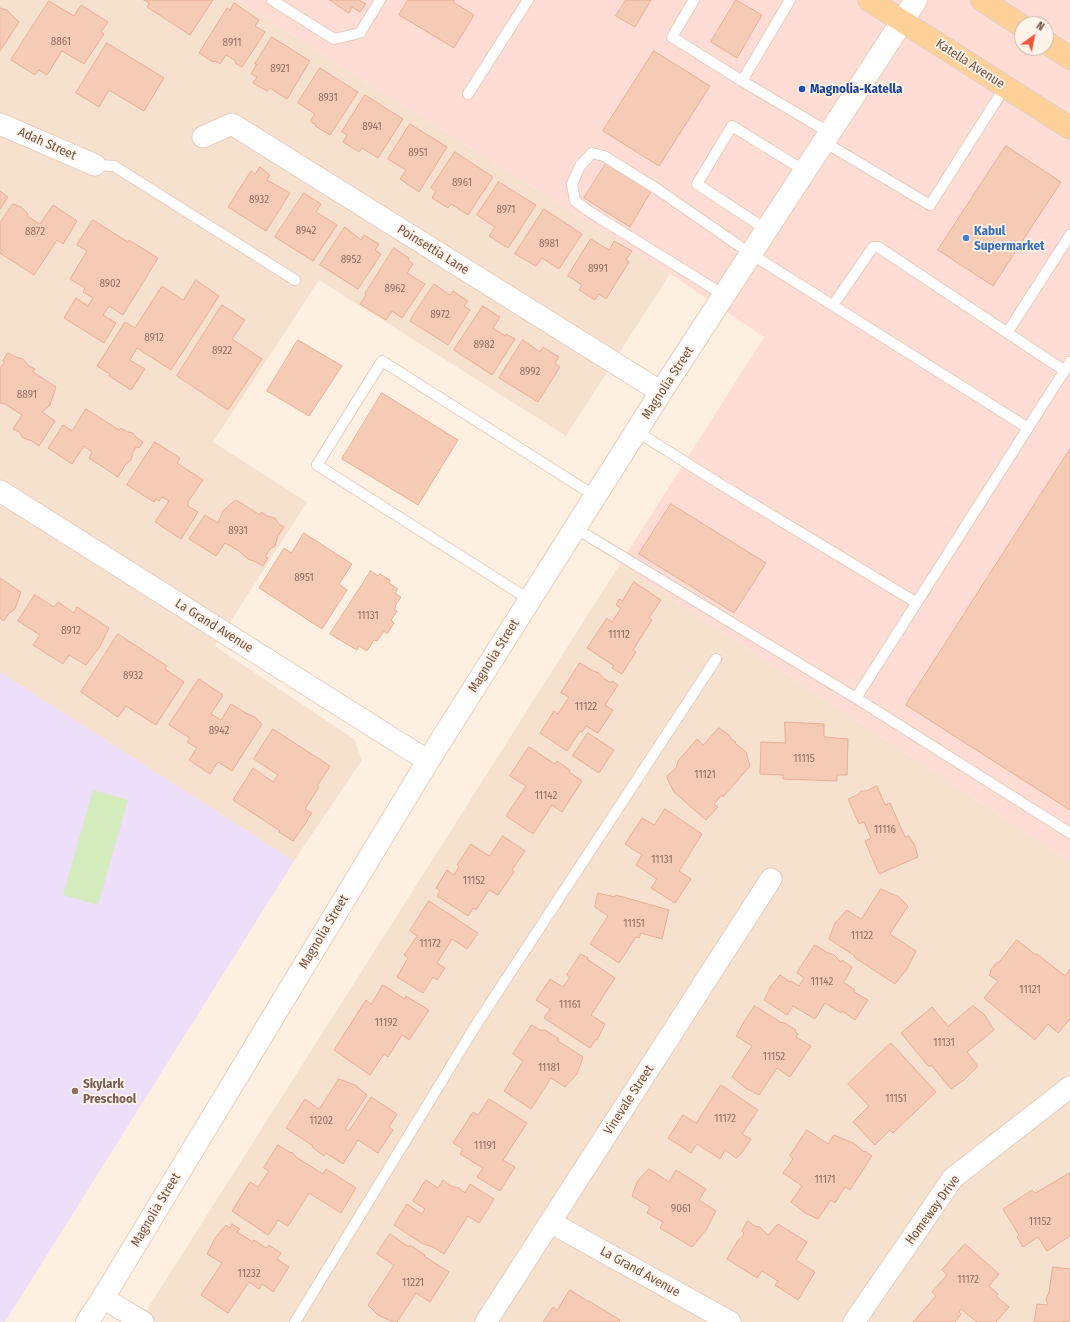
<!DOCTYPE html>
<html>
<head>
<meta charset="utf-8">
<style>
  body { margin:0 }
  #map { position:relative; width:1070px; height:1322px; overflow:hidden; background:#fef0e1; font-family:"Fira Sans Condensed",sans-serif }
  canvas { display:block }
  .north { position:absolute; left:1014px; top:16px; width:40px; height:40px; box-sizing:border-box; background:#fff4e9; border:1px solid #c9b4a8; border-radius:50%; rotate:33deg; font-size:11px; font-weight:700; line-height:16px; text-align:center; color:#775346 }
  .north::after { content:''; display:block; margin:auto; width:14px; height:18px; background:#f2573c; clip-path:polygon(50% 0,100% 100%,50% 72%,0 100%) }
</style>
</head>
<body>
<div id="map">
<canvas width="1070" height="1322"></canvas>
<div class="north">N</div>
</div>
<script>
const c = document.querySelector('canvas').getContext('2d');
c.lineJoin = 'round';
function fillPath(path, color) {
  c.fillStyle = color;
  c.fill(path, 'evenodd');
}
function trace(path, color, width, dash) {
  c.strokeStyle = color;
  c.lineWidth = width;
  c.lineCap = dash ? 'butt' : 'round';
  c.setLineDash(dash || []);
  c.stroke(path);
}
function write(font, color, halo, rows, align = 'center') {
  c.font = font + ' "Fira Sans Condensed",sans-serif';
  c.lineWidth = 3.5;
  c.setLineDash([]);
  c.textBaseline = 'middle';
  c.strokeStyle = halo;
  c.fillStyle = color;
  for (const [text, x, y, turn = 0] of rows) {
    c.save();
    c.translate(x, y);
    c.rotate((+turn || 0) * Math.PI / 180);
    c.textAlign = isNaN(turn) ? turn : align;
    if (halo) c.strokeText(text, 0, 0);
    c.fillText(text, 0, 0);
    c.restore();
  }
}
fillPath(new Path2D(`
  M0 0H237L670 274 566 436 319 280 213 442 307 502 215 646 354 739 362 760 294 861 0 672Z
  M620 564 1070 862V1322H139Z`), '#f6e1cf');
fillPath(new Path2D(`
  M237 0H1070V862L620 564 764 337 670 274ZM1022 24H1046V48H1022Z`), '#ffddd4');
fillPath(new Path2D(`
  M0 672 294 861 5 1322H0Z`), '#eddefa');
fillPath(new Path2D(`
  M93 790 128 800 98 905 63 895Z`), '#d5ecbe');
const building = new Path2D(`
  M144 0H213L190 35 147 7 149 3Z
  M330 0H359L366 4 360 12 352 7 349 13Z
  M408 0H454L453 2 474 15 454 48 399 15Z
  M626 0H651L635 27 616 16Z
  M736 0 762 15 737 58 711 42Z
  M49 1 74 16 81 5 108 22 101 32 104 34 84 64 62 51 47 75 39 70 35 75 11 60Z
  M234 3 259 20 255 26 265 32 242 67 235 63 236 61 226 55 220 64 215 61 213 62 199 53 227 8 230 10Z
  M0 8 7 10 19 22 0 51Z
  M272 37 310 61 287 99 270 88 267 91 253 83 257 77 251 74 257 64H255Z
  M107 43 164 78 144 111 109 90 99 107 76 93Z
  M654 51 710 86 659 166 603 131Z
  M320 68 358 92 330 135 315 126 316 125 310 121 315 114 298 103Z
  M365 95 403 119 378 158 362 148 359 152 343 142 347 135 342 132Z
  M410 124 447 147 419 192 400 179 406 170 388 159Z
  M1006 146 1061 182 993 286 938 250Z
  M455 152 493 177 468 215 451 204 448 208 432 198 436 191 431 188Z
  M607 162 652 190 630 227 584 198Z
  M260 167 270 175 267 180 290 193 266 231 228 207 251 171 255 174Z
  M499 182 536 205 508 248 489 236 495 227 477 215Z
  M0 191 8 197 0 209Z
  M304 193 321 204 316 212 337 225 313 261 275 237Z
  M13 204 21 207 28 214 27 216 40 224 53 205 77 221 63 244 57 240 34 275 0 253 2 250 0 249V223Z
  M544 209 582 234 559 269 542 258 536 266 515 254Z
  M93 220 128 242 129 240 158 258 123 315 109 306 103 315 116 323 104 343 64 318 76 298 88 306 93 298 83 292 85 288 70 279 87 251 77 245Z
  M345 227 361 240 364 235 379 244 375 250 381 254 358 289 320 265Z
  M591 239 609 250 614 241 632 251 626 260 629 262 606 299 599 294 595 300 579 290 582 285 568 276Z
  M394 248 409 258 408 260 413 264 407 273 425 284 402 318 392 311 386 320 360 304 366 295 365 294Z
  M196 280 219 296 171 370 137 348 130 360 145 369 131 390 109 376 110 374 97 366 125 322 135 328 162 286 183 300Z
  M434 284 450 295 453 291 468 301 464 306 470 310 448 345 410 321Z
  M222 305 245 320 232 339 262 359 228 410 177 376Z
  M483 306 500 317 493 328 505 336 506 334 515 339 492 375 454 350Z
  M298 340 342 366 309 416 267 391Z
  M523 340 540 352 543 347 559 357 555 363 560 367 538 402 499 378Z
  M8 353 16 357 23 359 29 366 35 369 33 372 56 387 50 405 42 412 55 421 39 446 32 441 23 438 19 432 13 429 22 415 5 404 0 403V368L5 362 3 361Z
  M382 393 458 440 418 505 342 459Z
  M86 409 119 430 121 428 128 432 133 433 136 437 143 442 139 448 136 447 133 452 131 460 125 465 118 477 89 458 92 452 84 446 72 464 48 448 63 425 72 431Z
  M155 442 180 458 177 463 203 480 188 502V506L198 512 181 539 155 522 169 501 162 497 159 501 156 499 154 502 127 485Z
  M1070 449V810L906 705Z
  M236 500 260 515 261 512 267 516 275 518 279 524 284 527 278 536 275 546 270 549 265 557 268 558 263 566 256 562 248 559 239 551 225 543 216 556 189 539 205 515 218 523 223 511Z
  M671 504 766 563 734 613 639 554Z
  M304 533 352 564 339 584 347 590 322 629 259 588 284 548 291 553Z
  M371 571 378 576 380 574 390 580 389 583 398 589 395 593 401 597 395 606 396 607 394 610 397 611 391 620 394 623 387 634 384 631 377 641 374 640 367 651 359 646 357 650 330 634Z
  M0 578 21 592 15 609 9 613 4 621 0 618Z
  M634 582 661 600 649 618 652 620 633 650 636 652 622 674 612 668 614 666 587 648 607 618 612 622 621 608 616 605 619 599 622 601Z
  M35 595 54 607 58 602 74 613 77 607 109 628 99 648 86 665 69 655 63 664 33 645 40 635 18 621Z
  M118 634 167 666 165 669 184 682 156 725 126 706 118 717 81 692Z
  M580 663 593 671 599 673 603 678 611 683 612 681 618 685 605 705 613 710 598 733 586 726 582 732 580 731 567 751 540 733 554 711 558 714 569 697 561 693Z
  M199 679 223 695 211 714 221 720 231 704 246 713 255 717 262 724 232 771 218 762 210 774 189 760 197 748 187 742 190 738 169 725Z
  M785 722 824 724V737L848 739 847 775H837V781L783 779V775L760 774 761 742 785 743Z
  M719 728 729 735 732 740 736 742 735 743 746 752 750 766 723 797 722 795 714 804 718 807 706 820 674 792 667 778V776L676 768 678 761 697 739 703 745Z
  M273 729 330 766 317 786 319 787 305 809 312 813 307 820H308L293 841 279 832 280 831 233 800 253 768 273 782 278 775 254 759Z
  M588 733 614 750 599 773 573 756Z
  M529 747 555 764 557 761 570 770 569 772 582 781 562 812 552 805 533 834 506 816 526 786 510 776Z
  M877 786 885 805 890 803 905 837 909 836 915 846 918 857 879 874 865 841 871 838 864 822 859 824 848 799 859 794 861 791H866Z
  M665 809 702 834 679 871 691 879 675 903 651 888 657 879 636 865 642 855 625 844 642 818 654 825Z
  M503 836 525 851 512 870 514 872 498 895 489 890 476 910 473 908 468 916 437 896 440 891 436 888 447 870 454 875 459 867 457 865 471 844 489 856Z
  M881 889 899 897 908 906 890 934 916 951 907 969 895 984 854 957 855 956 829 939 835 923 847 910 861 919Z
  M598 893 615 897 616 895 669 910 662 939 641 933 639 938 636 937 619 963 590 944 608 916 595 907Z
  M429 901 478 933 467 949 452 939 437 963 445 968 437 980 433 977 423 993 397 977 408 958 404 955 417 936 410 931Z
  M1017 940 1036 955 1037 954 1065 976 1070 969V1019L1058 1033 1048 1024 1035 1040 984 998 998 981 989 975 991 972 990 971 997 962 998 963Z
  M815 945 826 952 834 955 841 962 842 960 852 967 847 977 843 982 855 990 854 992 868 1000 855 1020 842 1011 841 1013 825 1003 815 1019 793 1006 787 1015 764 1000 771 986 780 975 790 982 791 981 799 986 804 978 797 973Z
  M581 954 588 958 587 959 615 978 591 1015 605 1024 597 1040 596 1039 590 1048 544 1018 550 1009 536 1000 550 979 563 987 570 977 567 975Z
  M383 985 405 999 406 996 429 1010 409 1040 402 1035 388 1057 384 1054 370 1075 334 1050 366 1000 371 1004Z
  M755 1006 782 1023 783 1022 796 1030 795 1032 798 1034 796 1037 811 1046 790 1077 777 1068 759 1095 747 1089 732 1077 752 1046 736 1036 745 1020Z
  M973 1006 984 1014 994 1030 967 1052 978 1066 964 1080 951 1089 931 1065 929 1067 901 1033 932 1007 948 1026Z
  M532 1025 540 1030H545L559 1039 558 1041 583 1057 577 1074 565 1087 551 1078 531 1109 504 1091 523 1061 513 1054Z
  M891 1043 936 1092 893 1133 890 1130 875 1145 853 1122 869 1106 848 1084Z
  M339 1079 355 1085 367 1095 345 1129 349 1131 371 1097 397 1114 389 1127 393 1130 378 1153 358 1140 343 1164 326 1153 324 1156 312 1147 313 1146 286 1128 305 1099 319 1109Z
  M721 1085 758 1110 742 1134 751 1139 741 1154 736 1158 725 1150 720 1159 697 1144 691 1153 668 1138 683 1115 696 1123Z
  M489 1099 527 1123 503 1160 515 1167 500 1191 477 1177 483 1168 460 1154 463 1149 453 1143 473 1112 478 1115Z
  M807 1130 828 1144 834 1135 855 1144 864 1152 865 1151 872 1156 850 1190 845 1187 835 1203 831 1200 818 1219 805 1213 791 1202 802 1186 783 1173 793 1159 790 1156Z
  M278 1145 289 1152 293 1153 296 1157 323 1174 326 1169 356 1188 341 1213 309 1193 288 1226 278 1220 274 1227 268 1235 232 1211 250 1182 258 1187 269 1171 264 1168Z
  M649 1169 669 1182 676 1170 706 1189 699 1200 716 1211 706 1230 692 1247 660 1228 663 1222 647 1213 650 1207 632 1196 637 1182Z
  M1070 1173V1236L1047 1251 1038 1237 1023 1247 1017 1237 1019 1235 1003 1209 1032 1190 1035 1193Z
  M426 1180 438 1188 443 1180 451 1186 459 1188 465 1193 470 1184 494 1199 479 1223 468 1216 444 1254 433 1247 423 1244 394 1225 407 1204 422 1214 425 1209 413 1201Z
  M748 1221 755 1226 760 1227 768 1235 778 1224 807 1242 796 1260 815 1272 798 1300 775 1285 778 1281 762 1271 757 1278 727 1259 738 1240 743 1236 744 1233 742 1231Z
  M232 1224 240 1229 237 1232 253 1242 254 1240 266 1248 269 1245 281 1253 277 1259 289 1267 273 1292 262 1284 259 1289 249 1282 228 1313 201 1295 222 1263 207 1254 215 1238 226 1225 230 1228Z
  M390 1234 409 1247 410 1245 425 1255 424 1256 449 1272 430 1302 416 1293 397 1322H393L378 1315 368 1305 394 1265 377 1254Z
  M965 1244 999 1274 989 1286 998 1294 996 1296 1009 1307 996 1322H977L961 1309 959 1312 961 1314 955 1322H913L936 1296 932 1292 947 1275 942 1270Z
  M1053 1267 1070 1269V1322L1064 1321V1322H1034L1037 1304 1048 1305 1046 1299 1049 1292Z
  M570 1290 589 1302V1301L620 1320 619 1322H543L553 1307 557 1310Z`);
fillPath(building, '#f5cbb6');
trace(building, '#e9af95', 1);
const service = new Path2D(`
  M272 0 334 39 360 33 380 0
  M694 0 672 37 742 81 790 0
  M742 81 830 133
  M468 94 528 0
  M824 142 930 205 1005 87
  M95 165 114 166 295 280
  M767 230 697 184 732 126 805 171
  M724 295 590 212 575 201 572 184 580 166 592 153 604 156 657 189 751 254 1028 428
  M833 305 873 247H878L1065 371
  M1007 333 1070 235
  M636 431 720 484 917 603
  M575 528 856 698 1070 833
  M530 600 317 465 382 361 595 496
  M856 698 1070 362
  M295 1322 476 1025 716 659`);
const minor = new Path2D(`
  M0 124 95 165
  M203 137 232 124 661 392
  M0 491 428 761
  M550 1222 730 1322
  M103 1298 143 1322
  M486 1322 771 879
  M854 1322 953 1178 1070 1087`);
const secondary = new Path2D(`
  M87 1322 103 1298 428 761 661 392 916 0`);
const primary = new Path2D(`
  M869 0 1070 128
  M982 0 1022 26
  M1046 42 1070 58`);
trace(service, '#e5cdbf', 12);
trace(minor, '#e5cdbf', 23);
trace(secondary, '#eacebb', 24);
trace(primary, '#dcd2cf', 24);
trace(service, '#fff', 10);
trace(minor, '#fff', 21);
trace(secondary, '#fff', 22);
trace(primary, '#ffd097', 22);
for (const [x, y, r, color] of [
  [802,89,4,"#1a4fb4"],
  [966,238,4,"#3f7fe0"],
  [75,1091,4,"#8d6e63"]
]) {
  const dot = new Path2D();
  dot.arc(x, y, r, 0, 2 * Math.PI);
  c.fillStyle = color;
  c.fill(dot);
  trace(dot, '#fff4e9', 1.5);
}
write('11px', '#967162', null, [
  ["8861",61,42],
  ["8911",232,43],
  ["8921",280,69],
  ["8931",328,98],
  ["8941",372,127],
  ["8951",418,153],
  ["8961",462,183],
  ["8932",259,200],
  ["8971",506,210],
  ["8942",306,231],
  ["8872",35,232],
  ["8981",549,244],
  ["8952",351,260],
  ["8991",598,269],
  ["8902",110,284],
  ["8962",395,289],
  ["8972",440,315],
  ["8912",154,338],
  ["8982",484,345],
  ["8922",222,351],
  ["8992",530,372],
  ["8891",27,395],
  ["8931",238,531],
  ["8951",304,578],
  ["11131",368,616],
  ["8912",71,631],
  ["11112",619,635],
  ["8932",133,676],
  ["11122",586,707],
  ["8942",219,731],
  ["11115",804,759],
  ["11121",705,775],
  ["11142",546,796],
  ["11116",885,830],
  ["11131",662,860],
  ["11152",474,881],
  ["11151",634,924],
  ["11122",862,936],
  ["11172",430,944],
  ["11142",822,982],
  ["11121",1030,990],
  ["11161",570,1005],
  ["11192",386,1023],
  ["11131",944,1043],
  ["11152",774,1057],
  ["11181",549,1068],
  ["11151",896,1099],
  ["11172",725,1119],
  ["11202",321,1121],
  ["11191",485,1146],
  ["11171",825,1180],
  ["9061",681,1209],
  ["11152",1040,1222],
  ["11232",249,1274],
  ["11172",968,1280],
  ["11221",413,1283]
]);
write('13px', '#775346', '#fff4e9', [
  ["Katella Avenue",970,64,33],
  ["Adah Street",47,144,24],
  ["Poinsettia Lane",433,250,32],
  ["Magnolia Street",668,383,-57],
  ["La Grand Avenue",214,626,32],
  ["Magnolia Street",494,656,-58],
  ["Magnolia Street",324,932,-59],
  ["Vinevale Street",629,1100,-57],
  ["Magnolia Street",156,1210,-59],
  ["Homeway Drive",933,1210,-54],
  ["La Grand Avenue",640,1272,29]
]);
write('bold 13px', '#164399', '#fff4e9', [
  ["Magnolia-Katella",810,89]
], 'left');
write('bold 13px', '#366cbe', '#fff4e9', [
  ["Kabul",974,231],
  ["Supermarket",974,246]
], 'left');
write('bold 13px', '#785e54', '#fff4e9', [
  ["Skylark",83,1084],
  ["Preschool",83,1099]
], 'left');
</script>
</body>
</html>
